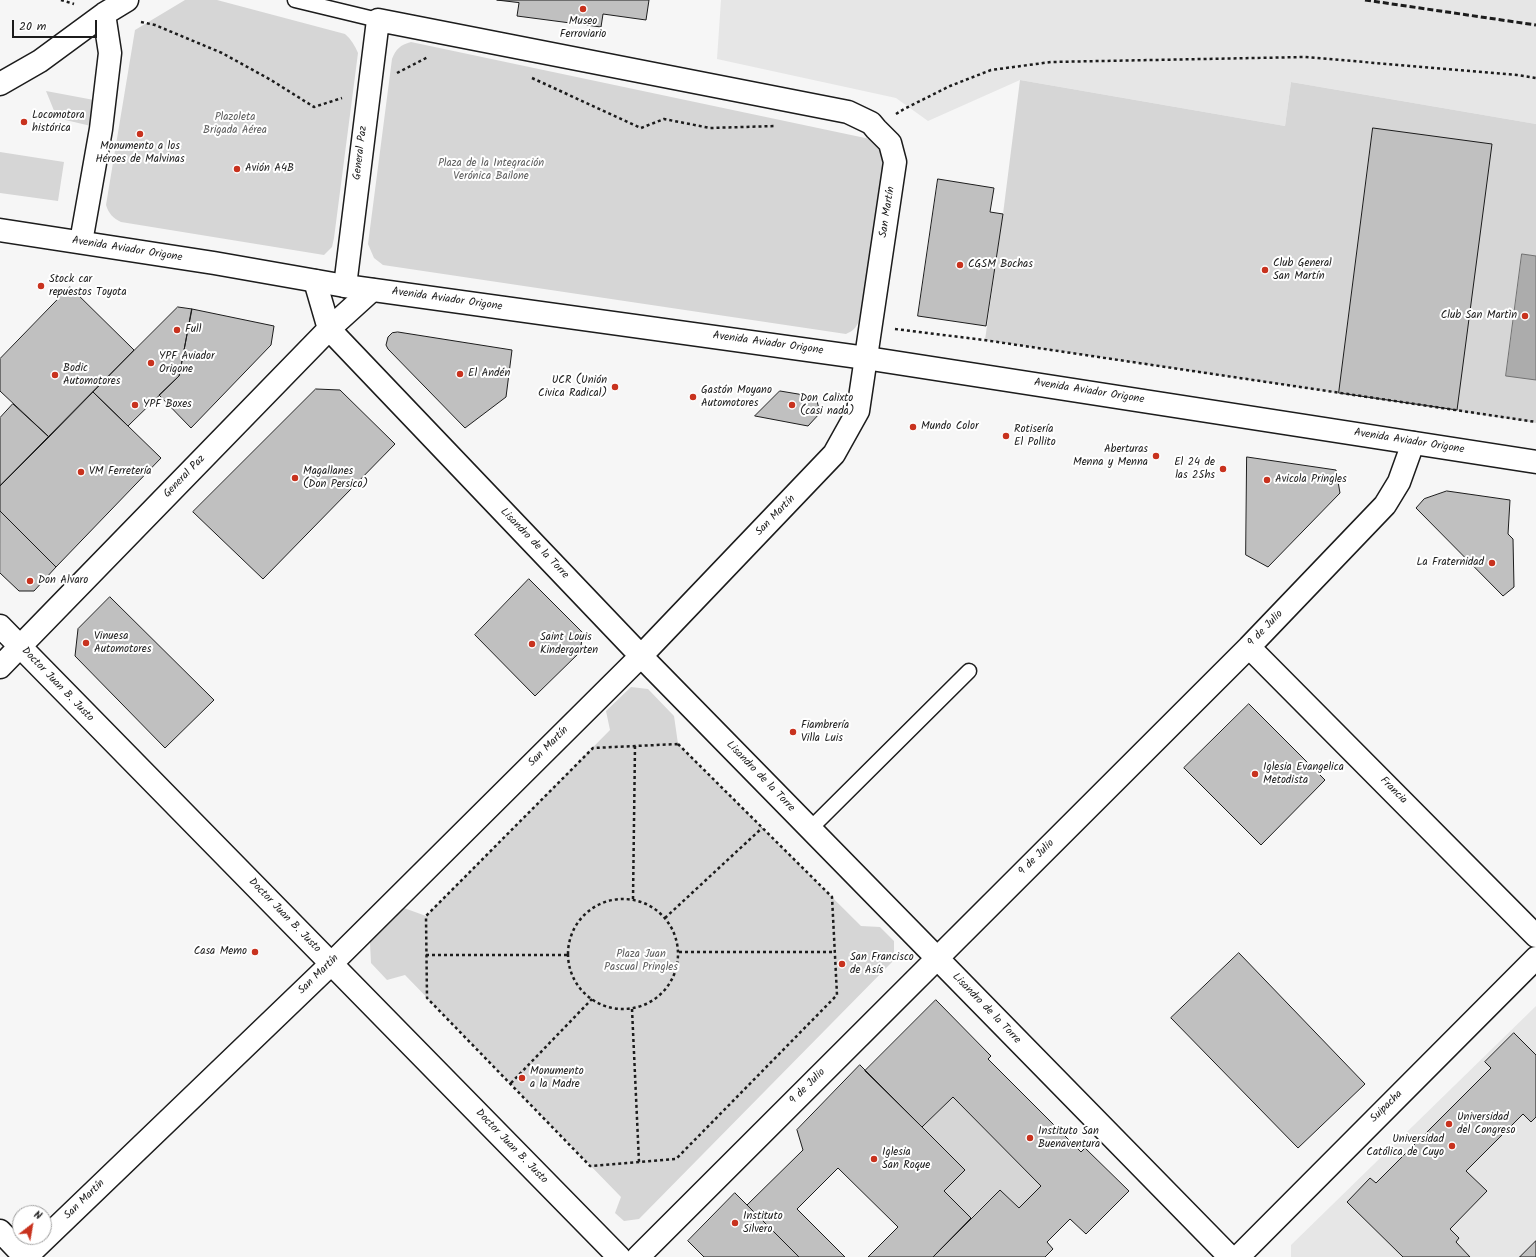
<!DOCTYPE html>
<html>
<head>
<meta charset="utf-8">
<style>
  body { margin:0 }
  #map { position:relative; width:1536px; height:1257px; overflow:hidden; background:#f6f6f6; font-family:Kalam,sans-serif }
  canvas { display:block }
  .north { position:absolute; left:12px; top:1205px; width:40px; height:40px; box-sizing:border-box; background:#fff; border:1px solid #a4a4a4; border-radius:50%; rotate:31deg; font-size:11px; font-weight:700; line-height:16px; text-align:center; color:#1c1c1c }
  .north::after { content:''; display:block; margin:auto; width:14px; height:18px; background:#c8321e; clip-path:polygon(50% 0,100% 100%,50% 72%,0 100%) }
  .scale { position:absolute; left:12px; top:20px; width:85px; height:18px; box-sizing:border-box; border:2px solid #1c1c1c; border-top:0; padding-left:5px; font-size:12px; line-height:14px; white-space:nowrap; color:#1c1c1c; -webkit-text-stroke:3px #fff; paint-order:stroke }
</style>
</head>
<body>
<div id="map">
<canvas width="1536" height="1257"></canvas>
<div class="north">N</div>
<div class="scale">20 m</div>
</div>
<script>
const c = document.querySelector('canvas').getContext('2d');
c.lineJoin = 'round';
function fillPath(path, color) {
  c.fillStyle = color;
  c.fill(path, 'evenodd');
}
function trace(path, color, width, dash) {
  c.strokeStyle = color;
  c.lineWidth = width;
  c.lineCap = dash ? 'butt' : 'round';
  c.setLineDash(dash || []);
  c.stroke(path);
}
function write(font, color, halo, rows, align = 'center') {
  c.font = font + ' Kalam,sans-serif';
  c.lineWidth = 4;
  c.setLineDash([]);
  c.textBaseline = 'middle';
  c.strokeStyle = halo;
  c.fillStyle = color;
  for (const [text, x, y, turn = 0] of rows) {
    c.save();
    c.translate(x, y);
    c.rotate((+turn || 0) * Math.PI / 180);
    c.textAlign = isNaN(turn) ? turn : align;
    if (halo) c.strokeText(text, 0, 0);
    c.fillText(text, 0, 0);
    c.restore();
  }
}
fillPath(new Path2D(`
  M721 0H1536V124L1291 82 1285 126 1020 80 928 121 896 98 717 59Z
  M1536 1006V1257H1291V1245Z`), '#e6e6e6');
fillPath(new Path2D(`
  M185 0H217L345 34C351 39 355 46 358 53L334 238 332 247 324 255 121 222C113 218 109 214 106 205L135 30Z
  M411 42 870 139 879 147 885 161 859 321C856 328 853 331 846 334L383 265 374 258 368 244 392 59C396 49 400 45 411 42Z
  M1020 80 1285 126 1291 82 1536 124V423L985 340 1003 214Z
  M46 91 94 100 91 126 57 118Z
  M0 152 64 162 58 201 0 193Z
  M631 687 648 689 674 716 678 744 861 926 880 927 894 941V960L639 1219 624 1221 615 1213 621 1197 405 975 387 980 371 963 370 942 404 908 426 916 610 730 606 711Z
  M953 1097 1041 1186 1019 1208 1000 1190 971 1218 944 1191 965 1170 922 1127Z`), '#d6d6d6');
const water = new Path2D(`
  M1522 254 1536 256V380L1506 376Z`);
fillPath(water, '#acacac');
trace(water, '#727272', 1);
const building = new Path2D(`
  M497 0H649L646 20 603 14 601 27 517 16 519 3Z
  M1373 128 1492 144 1457 410 1339 393Z
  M938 179 994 188 990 212 1003 214 986 326 918 316Z
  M70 287 134 350 49 437 0 391V359Z
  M178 307 192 309 179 376 128 426 93 392Z
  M192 309 274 326 271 345 191 428 159 395 179 376Z
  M398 332 512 350 506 397 465 428 388 349 386 345 388 337 392 333Z
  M316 389 340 390 395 444 263 579 193 512Z
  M780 391 816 397 820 413 808 426 755 416Z
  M93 392 161 458 56 567 0 511V486Z
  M13 404 49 437 0 486V418Z
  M1247 457 1336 470 1340 493 1268 567 1246 555Z
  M1447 491 1510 500 1508 534 1513 539 1514 587 1503 596 1416 508 1424 499Z
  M0 511 56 567 34 591H19L0 573Z
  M529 579 583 633 580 652 535 696 475 635Z
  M110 597 214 700 165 748 75 656 78 629Z
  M1249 704 1325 780 1261 845 1184 768Z
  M1239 953 1365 1084 1298 1148 1171 1018Z
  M936 1000 991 1056 988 1059 1081 1152 1085 1148 1129 1191 1086 1234 1070 1219 1047 1242 1053 1249 1045 1257H933L1000 1190 1019 1208 1041 1186 953 1097 922 1127 865 1071Z
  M1514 1033 1536 1055V1117L1531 1122 1523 1114 1466 1171 1487 1191 1450 1229 1459 1238 1456 1242 1470 1257H1403L1347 1202 1370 1178 1376 1183 1491 1068 1485 1062Z
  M860 1065 965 1170 944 1191 971 1218 933 1257H868L898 1227 838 1168 797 1209 845 1257H799L747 1205 803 1150 797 1130Z
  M735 1193 799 1257H704L688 1241Z
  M1536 1241V1257H1520Z`);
fillPath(building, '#c0c0c0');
trace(building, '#1c1c1c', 1);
const service = new Path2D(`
  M295 0 378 20
  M810 829 969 671`);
const minor = new Path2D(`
  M315 281 329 329 641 656 1230 1257
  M0 626 619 1257
  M1249 647 1536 936
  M0 667 329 329 372 290
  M0 1231 25 1257
  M26 1257 331 964 641 656 834 454 858 411 895 162 890 143 876 129 871 123 848 112 378 20 345 286
  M638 1257 1249 647 1385 505 1399 482 1413 443
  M1238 1257 1536 958`);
const secondary = new Path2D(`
  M0 84 40 61 104 14 127 0
  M81 242 101 129 110 53 104 14`);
const primary = new Path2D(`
  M0 230 214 263 345 286 866 358 1536 462`);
trace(service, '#1c1c1c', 17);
trace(minor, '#1c1c1c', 25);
trace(secondary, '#1c1c1c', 25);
trace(primary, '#1c1c1c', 25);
trace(new Path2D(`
  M61 0 74 4
  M141 22 155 25 222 53 271 80 314 107 342 98
  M397 73 428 57
  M532 78 641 128 664 119 710 128 776 126
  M896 114 904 109 950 86 991 70 1051 62 1305 57 1517 75 1536 78
  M895 329 984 340 1536 422
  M678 744 832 897 837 995 676 1159 590 1166 427 998 426 916 593 748Z
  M568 954a55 55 0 1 1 110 0a55 55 0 1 1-110 0Z
  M633 899 635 746
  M665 918 762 828
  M679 952H835
  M426 955H568
  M632 1009 639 1162
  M511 1083 592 999`), '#1c1c1c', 2.5, [3, 3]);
trace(service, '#fff', 14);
trace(minor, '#fff', 22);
trace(secondary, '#fff', 22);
trace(primary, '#fff', 22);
trace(new Path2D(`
  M1365 0 1536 25`), '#1c1c1c', 3, [6, 3]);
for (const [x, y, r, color] of [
  [583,9,4,"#c8321e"],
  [24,122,4,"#c8321e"],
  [140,134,4,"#c8321e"],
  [237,169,4,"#c8321e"],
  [960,265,4,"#c8321e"],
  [1265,270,4,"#c8321e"],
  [41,286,4,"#c8321e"],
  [1525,316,4,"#c8321e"],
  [177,330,4,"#c8321e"],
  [151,363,4,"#c8321e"],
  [460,374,4,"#c8321e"],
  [55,375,4,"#c8321e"],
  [615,387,4,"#c8321e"],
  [693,397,4,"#c8321e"],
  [135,405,4,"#c8321e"],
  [792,405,4,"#c8321e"],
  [913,427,4,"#c8321e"],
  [1006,436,4,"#c8321e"],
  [1156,456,4,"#c8321e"],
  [1223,469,4,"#c8321e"],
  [81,472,4,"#c8321e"],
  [295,478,4,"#c8321e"],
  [1267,480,4,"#c8321e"],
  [1492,563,4,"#c8321e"],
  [30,581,4,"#c8321e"],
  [86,643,4,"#c8321e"],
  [532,644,4,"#c8321e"],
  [793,732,4,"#c8321e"],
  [1255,774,4,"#c8321e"],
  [255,952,4,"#c8321e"],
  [842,964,4,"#c8321e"],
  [522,1078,4,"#c8321e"],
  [1449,1124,4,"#c8321e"],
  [1030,1138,4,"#c8321e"],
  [1452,1146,4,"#c8321e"],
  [874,1159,4,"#c8321e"],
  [735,1223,4,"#c8321e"]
]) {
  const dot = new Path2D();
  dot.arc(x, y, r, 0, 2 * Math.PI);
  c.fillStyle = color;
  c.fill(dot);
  trace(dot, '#fff', 1.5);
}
write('11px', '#1c1c1c', '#fff', [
  ["Museo",583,22,"center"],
  ["Ferroviario",583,35,"center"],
  ["Locomotora",32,116],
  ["histórica",32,129],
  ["Monumento a los",140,147,"center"],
  ["Héroes de Malvinas",140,160,"center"],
  ["Avión A4B",245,169],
  ["Club General",1273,264],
  ["San Martín",1273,277],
  ["CGSM Bochas",968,265],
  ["Stock car",49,280],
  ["repuestos Toyota",49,293],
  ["Club San Martìn",1517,316,"right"],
  ["Full",185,330],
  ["YPF Aviador",159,357],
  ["Origone",159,370],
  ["Bodic",63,369],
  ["Automotores",63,382],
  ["El Andén",468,374],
  ["UCR (Unión",607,381,"right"],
  ["Civica Radical)",607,394,"right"],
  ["Gastón Moyano",701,391],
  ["Automotores",701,404],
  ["Don Calixto",800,399],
  ["(casi nada)",800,412],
  ["YPF Boxes",143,405],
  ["Mundo Color",921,427],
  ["Rotisería",1014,430],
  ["El Pollito",1014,443],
  ["Aberturas",1148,450,"right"],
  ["Menna y Menna",1148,463,"right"],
  ["El 24 de",1215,463,"right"],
  ["las 25hs",1215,476,"right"],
  ["VM Ferretería",89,472],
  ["Magallanes",303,472],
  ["(Don Persico)",303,485],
  ["Avicola Pringles",1275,480],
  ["La Fraternidad",1484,563,"right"],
  ["Don Alvaro",38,581],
  ["Vinuesa",94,637],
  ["Automotores",94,650],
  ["Saint Louis",540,638],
  ["Kindergarten",540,651],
  ["Fiambrería",801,726],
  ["Villa Luis",801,739],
  ["Iglesia Evangelica",1263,768],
  ["Metodista",1263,781],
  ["Casa Memo",247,952,"right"],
  ["San Francisco",850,958],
  ["de Asís",850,971],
  ["Monumento",530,1072],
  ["a la Madre",530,1085],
  ["Universidad",1457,1118],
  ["del Congreso",1457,1131],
  ["Instituto San",1038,1132],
  ["Buenaventura",1038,1145],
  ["Universidad",1444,1140,"right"],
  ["Católica de Cuyo",1444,1153,"right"],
  ["Iglesia",882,1153],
  ["San Roque",882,1166],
  ["Instituto",743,1217],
  ["Silvero",743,1230]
], 'left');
write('11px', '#5d5d5d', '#fff', [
  ["Plazoleta",235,118],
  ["Brigada Aérea",235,131],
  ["Plaza de la Integración",491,164],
  ["Verónica Bailone",491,177],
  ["Plaza Juan",641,955],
  ["Pascual Pringles",641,968]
]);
write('11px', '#1c1c1c', '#fff', [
  ["General Paz",361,153,-83],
  ["San Martín",888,212,-81],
  ["Avenida Aviador Origone",127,250,9],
  ["Avenida Aviador Origone",447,300,8],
  ["Avenida Aviador Origone",768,344,8],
  ["Avenida Aviador Origone",1089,392,9],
  ["Avenida Aviador Origone",1409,442,9],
  ["General Paz",185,477,-46],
  ["San Martín",776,516,-46],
  ["Lisandro de la Torre",534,544,46],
  ["9 de Julio",1266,629,-46],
  ["Doctor Juan B. Justo",57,685,46],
  ["San Martín",549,747,-45],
  ["Lisandro de la Torre",760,777,46],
  ["Francia",1393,791,45],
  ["9 de Julio",1037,858,-45],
  ["Doctor Juan B. Justo",284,916,46],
  ["San Martín",319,975,-44],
  ["Lisandro de la Torre",986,1009,46],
  ["9 de Julio",808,1087,-45],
  ["Suipacha",1387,1107,-45],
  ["Doctor Juan B. Justo",511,1147,46],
  ["San Martín",85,1200,-44]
]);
</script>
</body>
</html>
